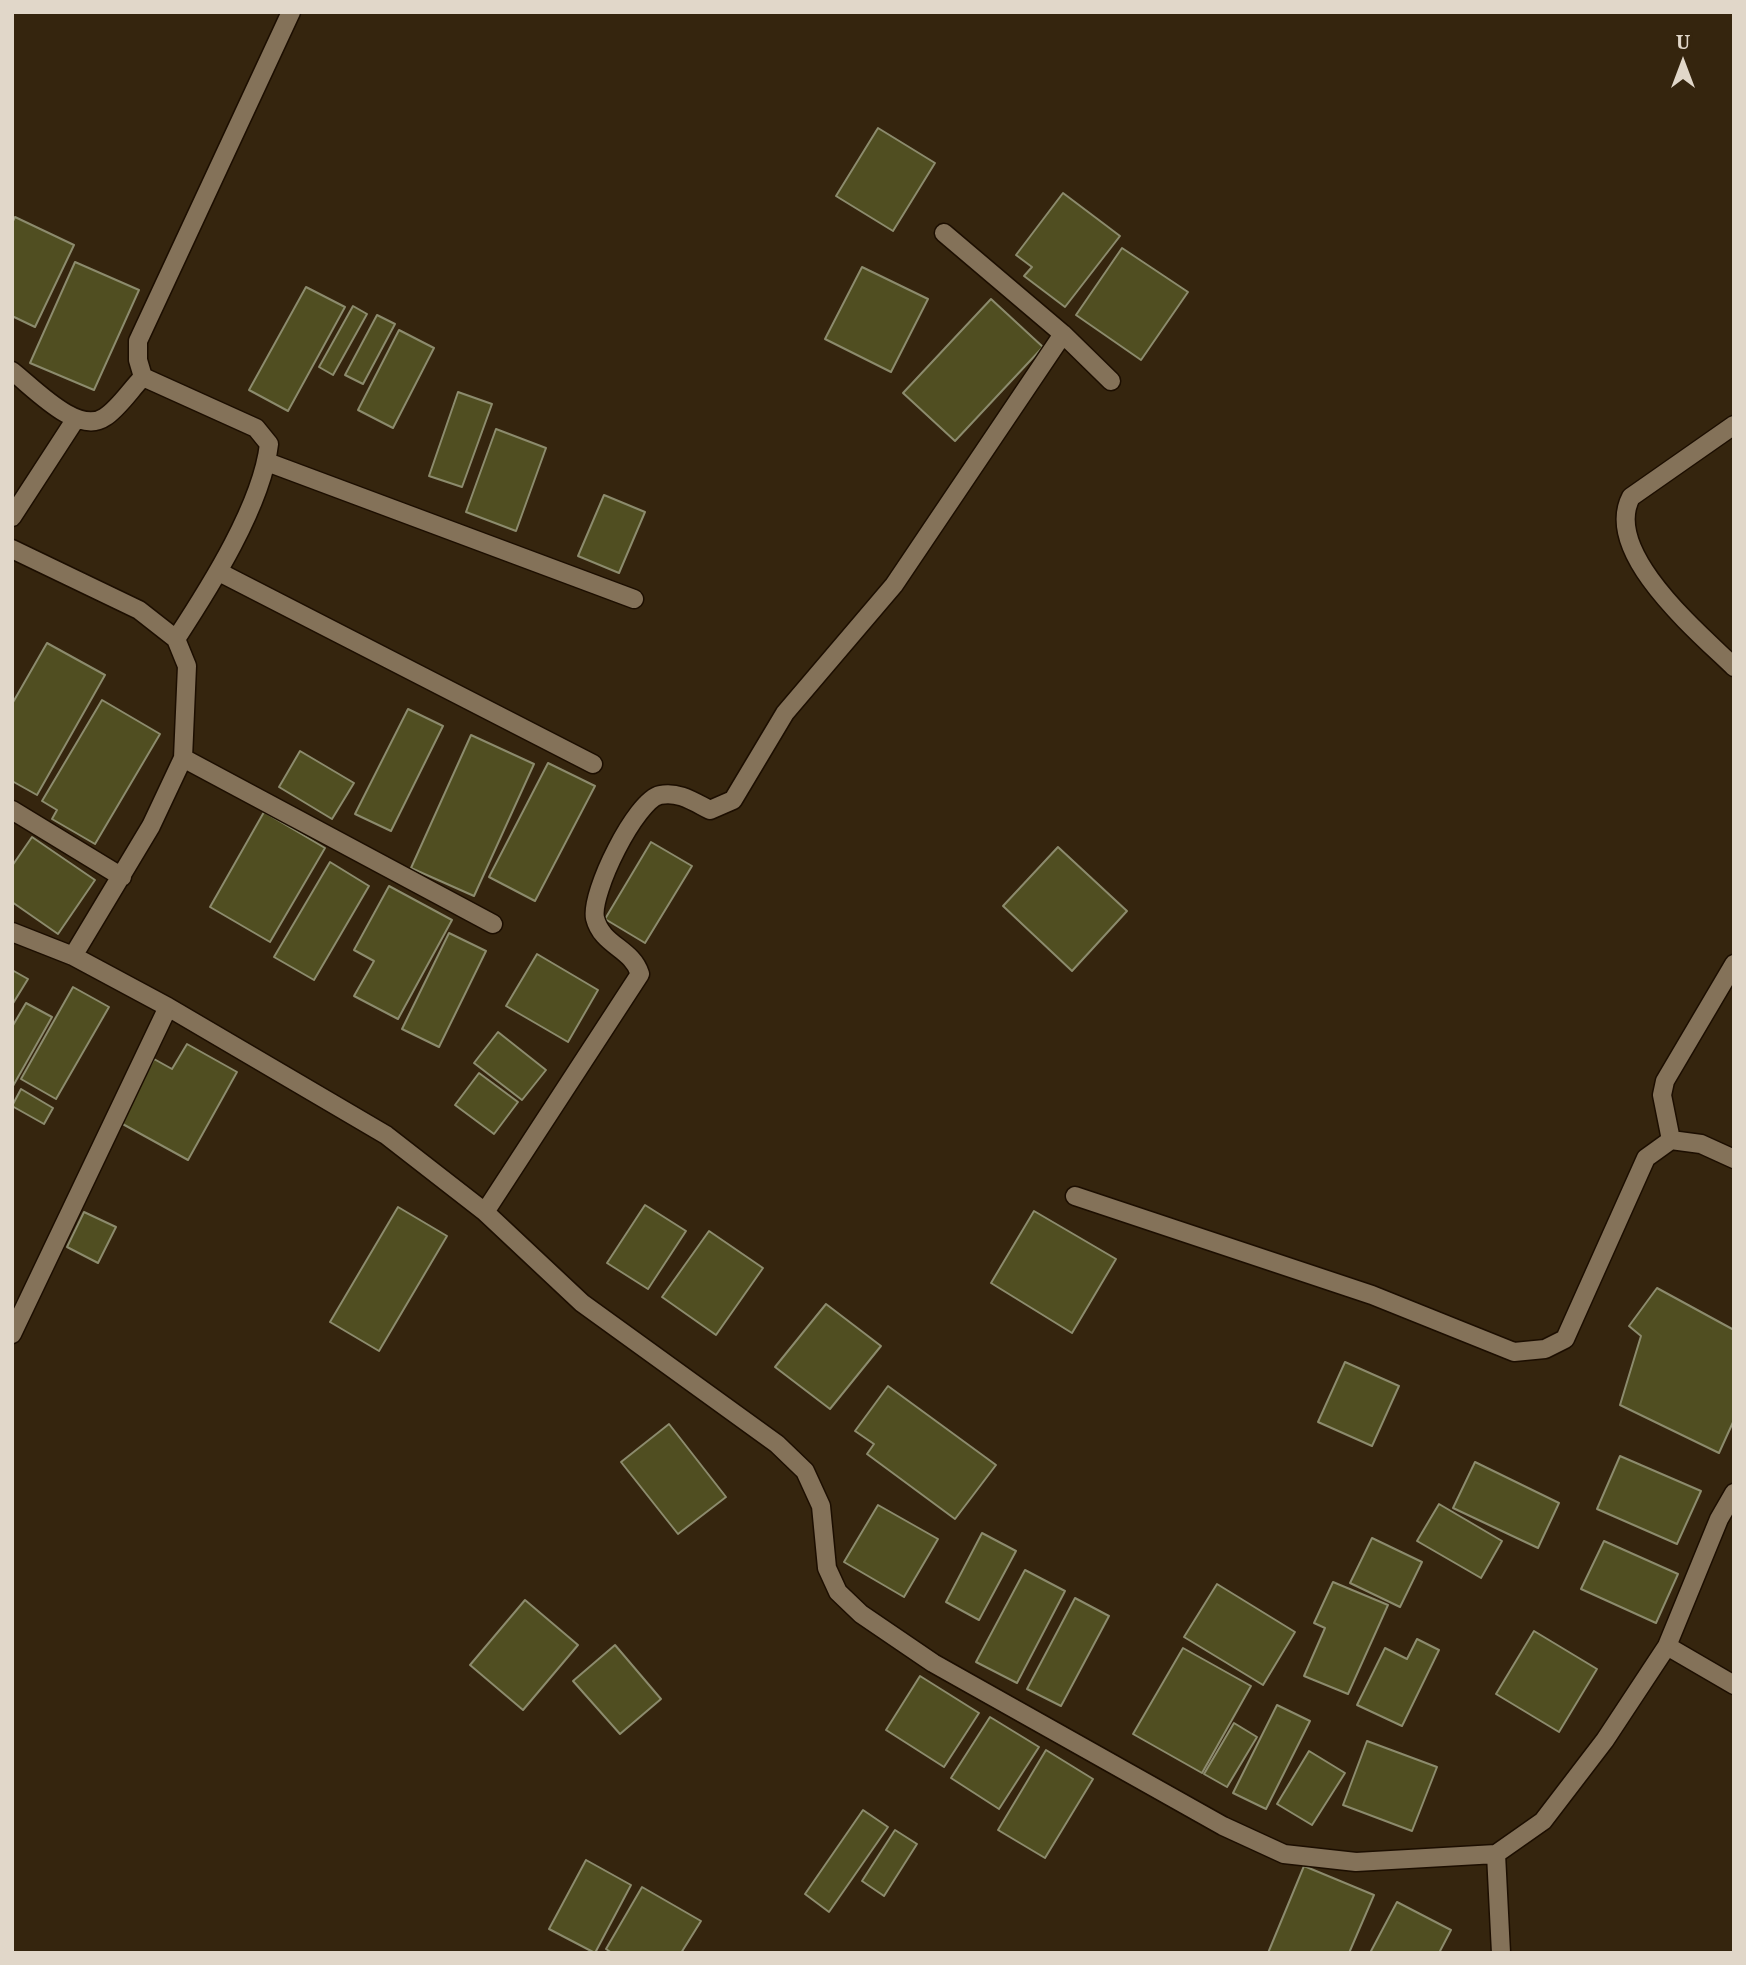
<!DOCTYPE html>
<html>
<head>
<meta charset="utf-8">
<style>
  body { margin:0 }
  #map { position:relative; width:1746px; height:1965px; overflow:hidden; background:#35250e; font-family:"Noto Serif",serif }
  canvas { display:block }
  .frame { position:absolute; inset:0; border:14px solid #e1d7c9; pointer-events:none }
  .north { position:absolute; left:1648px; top:28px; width:70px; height:70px; -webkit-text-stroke:5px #35250e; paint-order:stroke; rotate:0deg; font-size:19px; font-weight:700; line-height:28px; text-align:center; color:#e1d7c9 }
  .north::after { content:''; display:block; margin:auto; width:24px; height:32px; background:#e1d7c9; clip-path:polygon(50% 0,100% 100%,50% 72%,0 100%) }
</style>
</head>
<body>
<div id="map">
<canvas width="1746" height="1965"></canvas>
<div class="frame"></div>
<div class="north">U</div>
</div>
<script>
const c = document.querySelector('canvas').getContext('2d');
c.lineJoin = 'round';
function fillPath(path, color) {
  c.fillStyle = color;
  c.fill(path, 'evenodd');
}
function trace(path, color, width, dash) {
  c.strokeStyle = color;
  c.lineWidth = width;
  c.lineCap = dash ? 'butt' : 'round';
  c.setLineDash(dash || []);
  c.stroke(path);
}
const building = new Path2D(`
  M878 128 935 163 893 231 836 196Z
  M1063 193 1120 236 1065 307 1024 276 1032 267 1016 255Z
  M15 217 74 245 35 327 12 316V223Z
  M1122 248 1188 292 1141 360 1076 315Z
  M75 262 139 290 94 390 30 363Z
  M862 267 928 299 891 372 825 339Z
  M306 287 345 307 288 411 249 390Z
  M991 299 1043 347 955 441 903 393Z
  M353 306 367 314 333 375 319 367Z
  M377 315 395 324 363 384 345 375Z
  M399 330 434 348 393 428 358 410Z
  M458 392 492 404 462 487 429 476Z
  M496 429 546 448 516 531 466 512Z
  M604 495 645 512 619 573 578 556Z
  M47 643 105 675 37 795 12 781V704Z
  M102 700 160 734 95 844 52 819 57 810 42 801Z
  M408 709 443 726 391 831 355 814Z
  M471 735 534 764 474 896 411 868Z
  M300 751 354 783 332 819 279 787Z
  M548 763 595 786 535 901 489 877Z
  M264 812 325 848 270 942 210 907Z
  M32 837 95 880 58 934 12 902V866Z
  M651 842 692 866 645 943 605 919Z
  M1058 847 1127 911 1072 971 1003 906Z
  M330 862 369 886 314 980 274 957Z
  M389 886 452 920 398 1019 354 996 374 961 354 950Z
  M449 933 486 951 439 1047 402 1029Z
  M537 954 598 990 568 1042 506 1006Z
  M12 970 28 979 12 1005Z
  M73 987 109 1007 56 1099 21 1079Z
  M26 1003 52 1017 13 1086 12 1027Z
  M498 1032 546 1070 522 1100 474 1063Z
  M187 1044 237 1072 188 1160 119 1122 154 1059 172 1069Z
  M479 1073 518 1102 494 1134 455 1105Z
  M21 1089 53 1108 44 1124 12 1106Z
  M645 1205 686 1231 648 1289 607 1263Z
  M398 1207 447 1236 379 1351 330 1322Z
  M1034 1211 1116 1259 1072 1333 991 1283Z
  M84 1212 116 1227 98 1263 67 1247Z
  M709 1231 763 1268 716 1335 662 1297Z
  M1657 1288 1734 1330V1420L1719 1453 1620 1405 1641 1336 1629 1326Z
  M826 1304 881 1346 830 1409 775 1367Z
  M1345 1362 1399 1386 1372 1446 1318 1422Z
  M888 1386 996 1465 955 1519 867 1454 874 1444 855 1431Z
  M669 1424 726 1497 678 1534 621 1462Z
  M1620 1456 1701 1491 1677 1544 1597 1509Z
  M1475 1462 1559 1503 1538 1548 1453 1508Z
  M1439 1504 1502 1541 1481 1578 1417 1541Z
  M878 1505 938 1539 904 1597 844 1562Z
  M982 1533 1016 1551 979 1620 946 1602Z
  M1372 1538 1422 1562 1400 1607 1350 1583Z
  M1604 1541 1678 1574 1656 1623 1581 1589Z
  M1025 1570 1065 1591 1017 1683 976 1662Z
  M1333 1582 1388 1605 1348 1694 1304 1676 1325 1628 1314 1623Z
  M1217 1584 1295 1632 1263 1685 1184 1637Z
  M1075 1598 1109 1616 1061 1706 1027 1689Z
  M525 1600 578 1645 523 1710 470 1665Z
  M1534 1631 1597 1669 1559 1732 1496 1694Z
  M1417 1639 1439 1650 1402 1726 1357 1705 1385 1648 1407 1659Z
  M615 1645 661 1699 620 1734 573 1681Z
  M1183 1648 1251 1686 1202 1773 1133 1734Z
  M920 1676 979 1713 944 1767 886 1730Z
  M1277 1705 1310 1721 1266 1809 1233 1793Z
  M990 1717 1039 1747 999 1809 951 1778Z
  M1234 1723 1257 1737 1227 1787 1204 1774Z
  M1367 1741 1437 1767 1412 1831 1343 1805Z
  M1046 1750 1093 1779 1045 1858 998 1830Z
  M1309 1751 1345 1773 1312 1825 1277 1804Z
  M863 1810 888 1827 829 1912 805 1894Z
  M895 1830 917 1844 884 1896 862 1881Z
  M586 1860 631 1885 595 1953 549 1929Z
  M1304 1866 1374 1895 1349 1953H1268Z
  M642 1887 701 1921 681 1953H612L606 1949Z
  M1397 1902 1451 1930 1439 1953H1370Z`);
fillPath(building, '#504e21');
trace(building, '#8c8b6d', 2);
const minor = new Path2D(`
  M944 233 1063 334
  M12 371C34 388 78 436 105 417 119 408 131 389 143 377
  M1734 425 1631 497C1602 552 1698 632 1734 667
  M267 462 634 599
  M12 517 75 420
  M12 549 139 610 176 639 187 666 183 758 151 826 73 956
  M219 572 593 764
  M176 639C210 587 262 505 269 444L256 428 143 377 138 360V341L291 12
  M183 758 493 924
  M12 810 122 877
  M12 932 73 956 168 1007 386 1135 485 1212 582 1303 777 1444 805 1471 821 1506 827 1568 838 1592 861 1614 933 1663 1223 1826 1284 1854 1356 1862 1496 1854 1543 1821 1605 1740 1667 1646 1719 1519 1734 1493
  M1671 1140 1662 1095 1665 1081 1734 964
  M1075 1196 1372 1295 1514 1352 1545 1349 1565 1339 1646 1158 1671 1140 1701 1144 1734 1159
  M485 1212 640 974C632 948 602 946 595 918 590 893 636 800 660 795 679 791 694 802 710 810L733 800 785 713 894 585 1063 334 1111 381
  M12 1334 168 1007
  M1667 1646 1734 1685
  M1496 1854 1501 1953`);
trace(minor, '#1c0e00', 21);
trace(minor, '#847259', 18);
</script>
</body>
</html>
